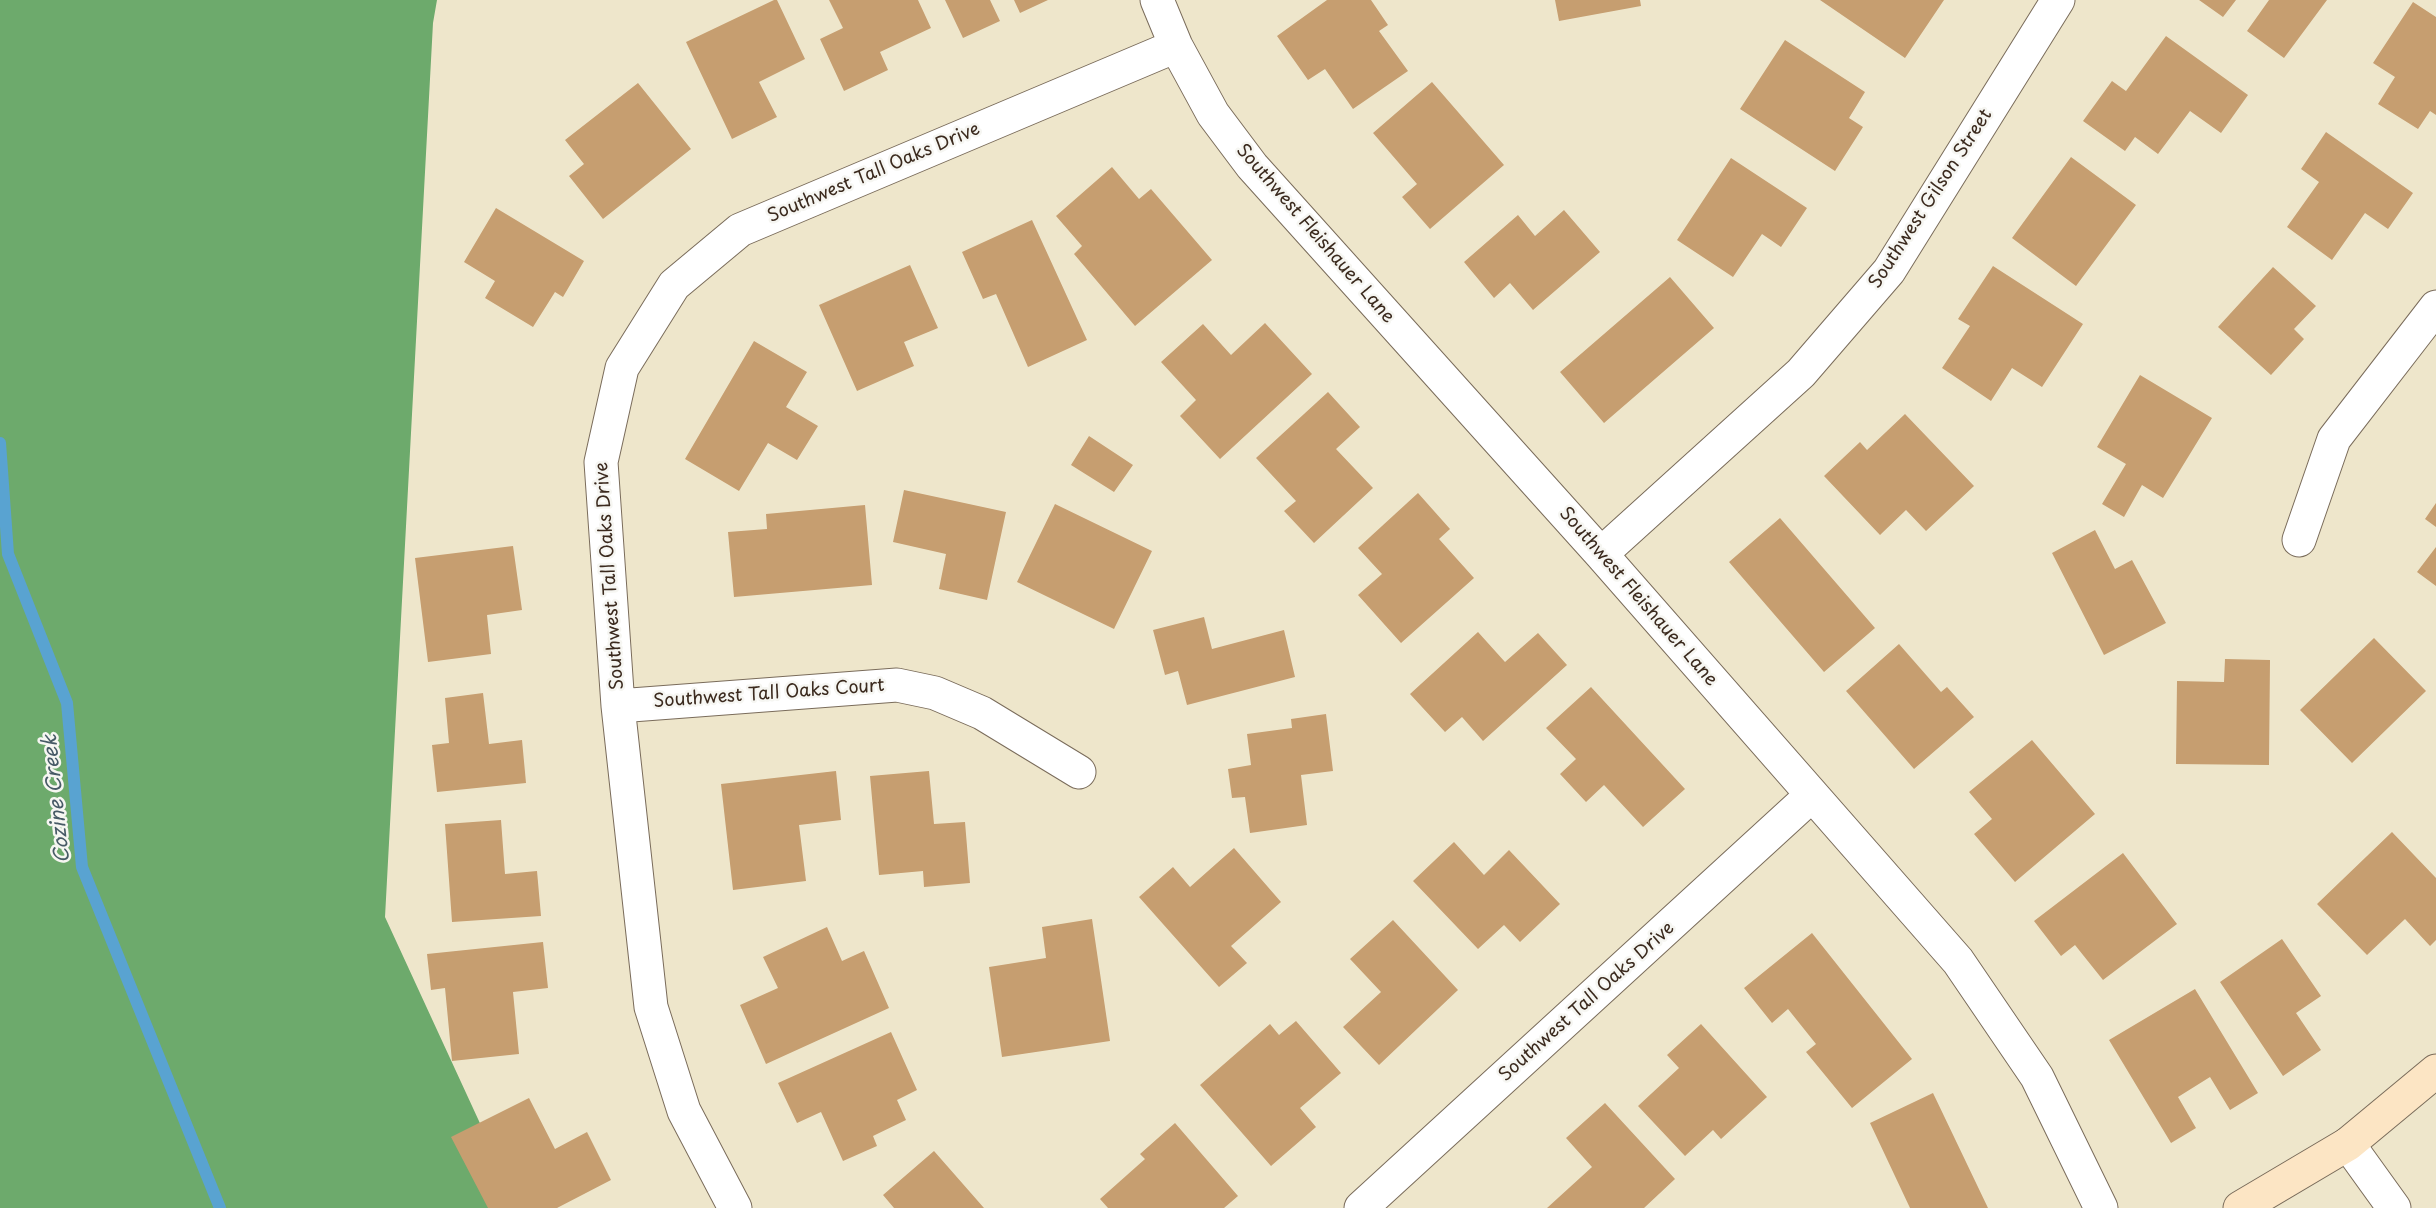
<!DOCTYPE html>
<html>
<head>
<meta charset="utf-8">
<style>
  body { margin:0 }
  canvas { display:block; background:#eee6cb }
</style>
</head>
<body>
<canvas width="2436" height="1208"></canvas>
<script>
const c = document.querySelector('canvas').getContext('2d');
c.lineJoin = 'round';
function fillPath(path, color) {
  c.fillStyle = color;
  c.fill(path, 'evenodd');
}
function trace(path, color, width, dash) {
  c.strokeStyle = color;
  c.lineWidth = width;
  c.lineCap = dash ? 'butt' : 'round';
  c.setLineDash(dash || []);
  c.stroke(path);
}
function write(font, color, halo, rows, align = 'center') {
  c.font = font + ' "Playpen Sans",sans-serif';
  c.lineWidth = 5;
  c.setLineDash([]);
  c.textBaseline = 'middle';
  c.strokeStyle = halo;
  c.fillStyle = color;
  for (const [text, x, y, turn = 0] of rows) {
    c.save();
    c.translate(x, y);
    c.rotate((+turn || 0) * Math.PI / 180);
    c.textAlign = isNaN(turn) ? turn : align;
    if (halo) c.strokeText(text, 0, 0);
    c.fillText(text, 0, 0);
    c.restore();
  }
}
fillPath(new Path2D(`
  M0 0H437L433 23 385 917 519 1208H0Z`), '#6daa6c');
trace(new Path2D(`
  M0 443 8 554 67 703 82 867 220 1208`), '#59a3d1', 12);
fillPath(new Path2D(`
  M774 0H777L805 59 759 82 777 117 732 139 686 42Z
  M829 0H918L931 28 880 52 888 70 844 91 820 39 843 28Z
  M945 0H990L1000 21 963 38Z
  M1014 0H1048L1020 13Z
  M1327 0H1371L1388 25 1379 31 1408 71 1353 109 1325 69 1308 80 1277 36Z
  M1555 0H1640L1641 6 1559 21Z
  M1820 0H1944L1905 58Z
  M2199 0H2236L2223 17Z
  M2269 0H2327L2284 58 2247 31Z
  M2413 2 2436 17V115L2430 111 2418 129 2378 104 2395 77 2373 63Z
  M2166 36 2248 95 2221 133 2190 111 2158 154 2135 137 2125 151 2083 121 2112 81 2126 91Z
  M1785 40 1865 92 1849 118 1863 127 1835 171 1740 109Z
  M1432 82 1504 165 1430 229 1402 197 1417 184 1373 133Z
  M638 83 691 149 603 219 569 176 584 164 565 140Z
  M2326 132 2413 193 2388 229 2365 213 2332 260 2287 227 2319 182 2301 169Z
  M2071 157 2136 205 2076 286 2012 238Z
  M1731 158 1807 208 1781 247 1762 234 1733 277 1677 240Z
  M1112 167 1139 199 1151 189 1212 260 1135 326 1074 254 1082 246 1056 216Z
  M496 208 584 261 563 297 555 292 533 327 485 298 495 281 464 262Z
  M1564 210 1600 252 1533 310 1510 283 1494 298 1464 262 1518 215 1535 236Z
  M1032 220 1087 340 1028 367 996 294 983 299 962 252Z
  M910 265 938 328 904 342 914 366 857 391 819 305Z
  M1993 266 2083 324 2042 387 2012 368 1991 401 1942 368 1970 326 1958 319Z
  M2273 267 2316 306 2294 329 2304 339 2271 375 2218 327Z
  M1670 277 1714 328 1604 423 1560 372Z
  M1265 323 1312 374 1220 459 1180 416 1196 400 1161 362 1203 324 1231 355Z
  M754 341 807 372 786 407 818 426 797 460 768 443 739 491 685 459Z
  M2140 375 2212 418 2163 498 2142 485 2124 517 2102 504 2126 464 2097 447Z
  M1328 392 1360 427 1336 449 1373 488 1314 543 1284 511 1296 501 1256 458Z
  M1905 414 1974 486 1926 531 1906 510 1880 535 1824 476 1860 442 1867 450Z
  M1089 436 1133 465 1114 492 1071 465Z
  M904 490 1006 512 987 600 939 589 946 554 893 542Z
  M1418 493 1450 529 1439 539 1474 578 1401 643 1358 595 1382 574 1358 548Z
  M2436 503V527L2425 519Z
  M1055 504 1152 551 1114 629 1017 582Z
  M865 505 872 585 734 597 728 532 767 529 766 514Z
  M1780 518 1875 628 1824 672 1729 562Z
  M2095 530 2115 569 2132 560 2166 623 2104 655 2052 553Z
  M513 546 522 610 487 615 491 654 428 662 415 558Z
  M2436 547V586L2417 572Z
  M1204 617 1212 649 1284 630 1295 677 1187 705 1178 671 1165 675 1153 630Z
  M1478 632 1505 662 1538 633 1567 665 1483 741 1462 717 1445 732 1410 694Z
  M2374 638 2426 691 2352 763 2300 710Z
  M1899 644 1941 692 1947 687 1974 717 1914 769 1846 691Z
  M2225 659 2270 660 2269 765 2176 764 2177 681 2224 682Z
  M1591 687 1685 789 1643 827 1604 785 1586 802 1560 774 1576 759 1546 728Z
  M483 693 489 744 522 740 526 783 437 792 432 745 449 743 445 698Z
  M1326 714 1333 771 1301 775 1307 825 1250 833 1245 797 1232 798 1228 769 1251 765 1247 734 1292 728 1291 719Z
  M2032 740 2095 814 2015 882 1974 834 1992 819 1969 792Z
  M836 771 841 820 799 825 806 881 733 890 721 784Z
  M929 771 934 824 965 822 970 883 924 887 923 871 879 875 870 776Z
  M501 820 505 874 537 871 541 916 452 922 445 824Z
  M2392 832 2436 878V940L2430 946 2405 919 2367 955 2317 904Z
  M1454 842 1484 875 1509 850 1560 904 1520 942 1504 925 1478 949 1413 881Z
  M1234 848 1281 902 1231 946 1247 963 1219 987 1139 897 1173 867 1190 887Z
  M2123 853 2177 924 2103 980 2075 945 2061 956 2034 921Z
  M1092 919 1110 1041 1002 1057 989 967 1046 958 1042 927Z
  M1393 920 1458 990 1379 1065 1343 1027 1381 992 1350 959Z
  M827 927 842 961 864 951 889 1008 766 1064 740 1005 778 988 763 957Z
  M1812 933 1912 1059 1852 1108 1806 1052 1816 1044 1788 1009 1772 1023 1744 988Z
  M2282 939 2321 996 2296 1013 2321 1050 2283 1076 2220 982Z
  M543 942 548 988 513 992 519 1054 452 1061 445 988 431 990 427 954Z
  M2195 989 2258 1093 2230 1110 2210 1077 2178 1097 2196 1128 2171 1143 2109 1040Z
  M1296 1021 1341 1073 1300 1108 1316 1127 1271 1166 1200 1085 1270 1024 1279 1035Z
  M1701 1024 1767 1097 1721 1139 1713 1130 1685 1156 1638 1106 1679 1068 1667 1055Z
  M891 1032 917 1090 897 1100 906 1120 873 1136 877 1146 843 1161 821 1112 797 1123 778 1083Z
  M1933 1093 1988 1208H1910L1870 1123Z
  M529 1098 555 1149 587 1132 611 1180 557 1208H488L451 1137Z
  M1605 1103 1675 1179 1644 1208H1547L1592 1167 1566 1138Z
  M1175 1123 1238 1196 1224 1208H1108L1100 1199 1145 1159 1140 1154Z
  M934 1151 984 1208H894L883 1195Z`), '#c69e70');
const street = new Path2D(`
  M1157 0 1176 46 1213 114 1252 166 1601 554 1958 961 2037 1077 2101 1208
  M2299 540 2334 439 2436 307
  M1601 554 1801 373 1889 271 2058 0
  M618 706 897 685 935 693 982 713 1079 772
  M2348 1144 2394 1208
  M735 1208 684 1111 651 1007 618 706 601 462 622 368 674 285 740 230 1176 46
  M1361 1208 1812 795`);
const secondary = new Path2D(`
  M2240 1208 2348 1144 2436 1071`);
trace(street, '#7a6c5b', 35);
trace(secondary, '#7a6c5b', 35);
trace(street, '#fff', 33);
trace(secondary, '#fce5c4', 33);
write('18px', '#3b2a1e', '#f6f6f2', [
  ["Southwest Tall Oaks Drive",874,173,-23],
  ["Southwest Gilson Street",1931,199,-57],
  ["Southwest Fleishauer Lane",1315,234,49],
  ["Southwest Tall Oaks Drive",610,576,-94],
  ["Southwest Fleishauer Lane",1638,597,49],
  ["Southwest Tall Oaks Court",769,694,-4],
  ["Southwest Tall Oaks Drive",1587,1002,-42]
]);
write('italic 20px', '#475a66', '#f6f6f2', [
  ["Cozine Creek",57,799,-96]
]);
</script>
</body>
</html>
